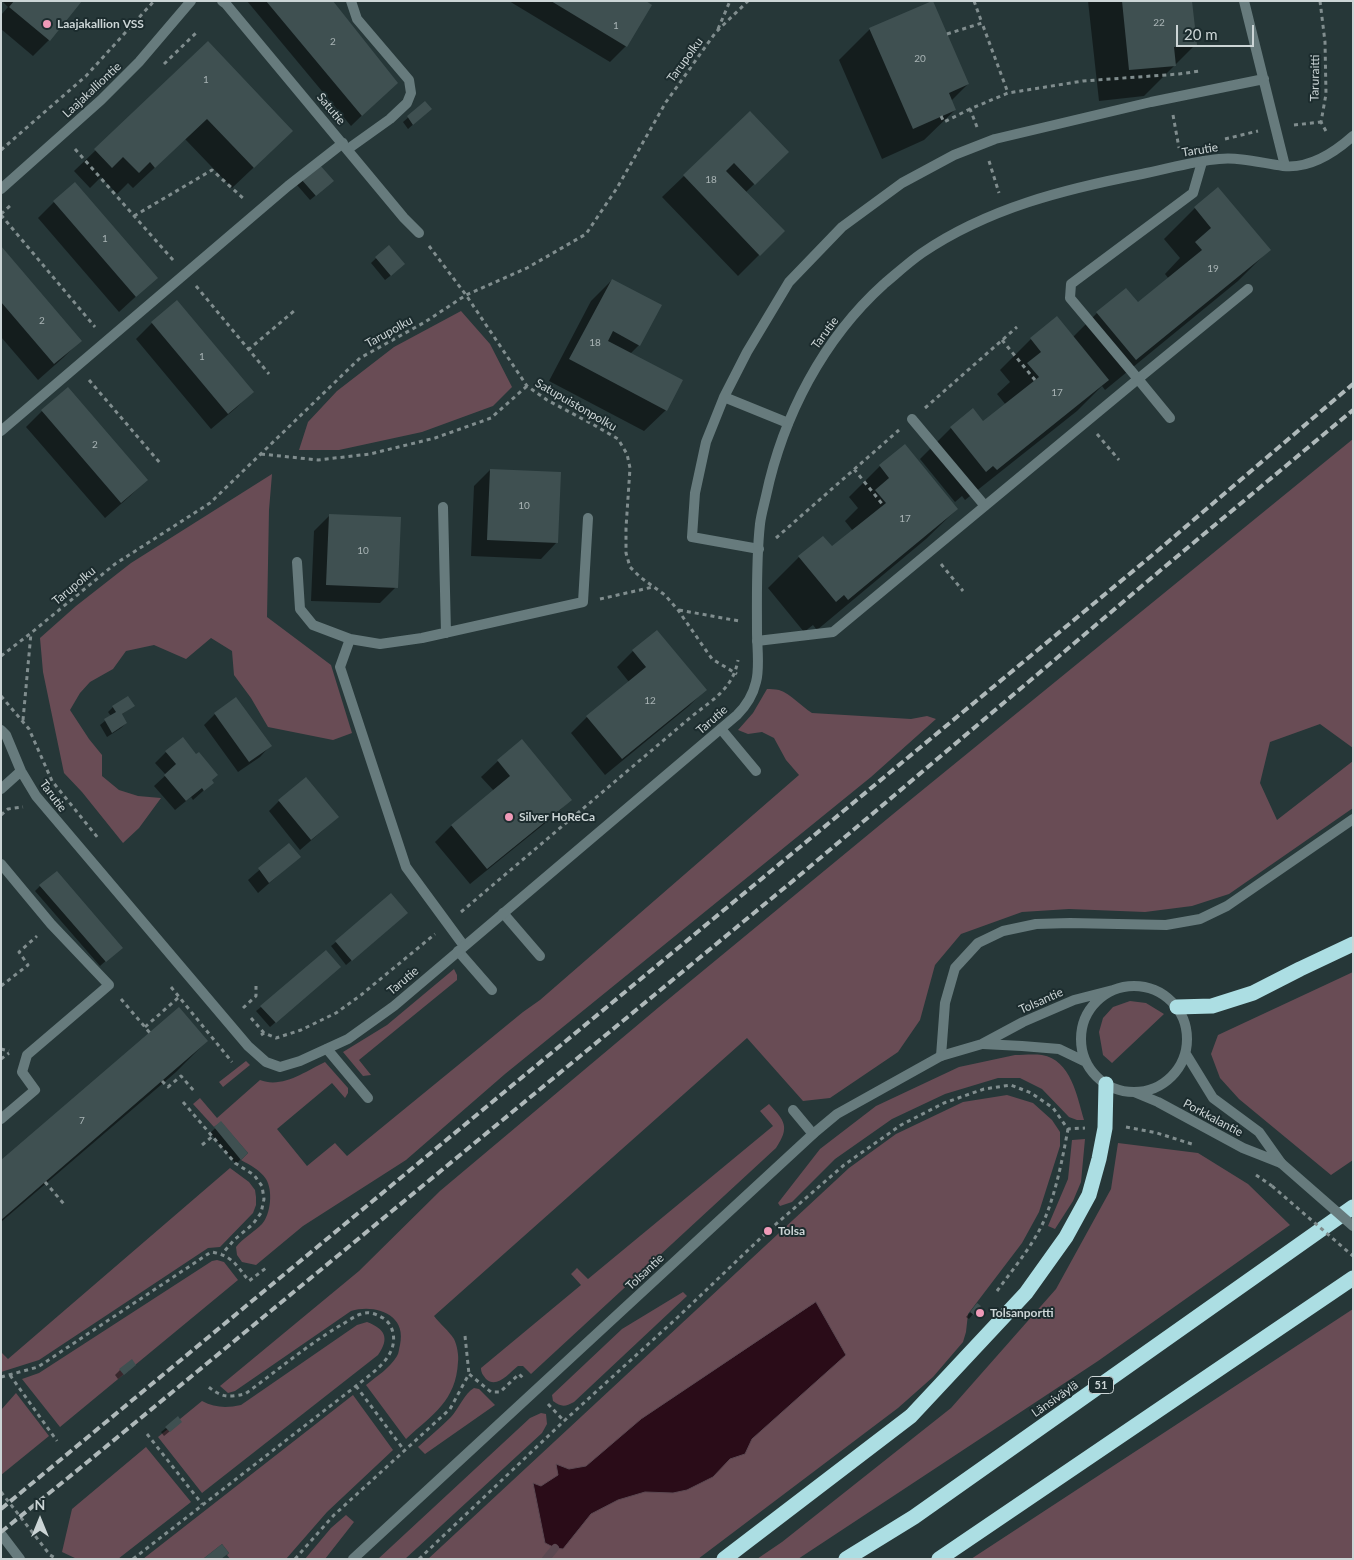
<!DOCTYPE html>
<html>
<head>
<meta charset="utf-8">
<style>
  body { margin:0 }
  #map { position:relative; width:1354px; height:1560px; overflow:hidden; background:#263738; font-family:Lato,sans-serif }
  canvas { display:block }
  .frame { position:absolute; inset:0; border:2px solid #ccd5d6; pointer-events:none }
  .north { position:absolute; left:15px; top:1495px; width:50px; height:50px; -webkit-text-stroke:4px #1c2c2e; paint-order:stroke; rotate:0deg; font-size:14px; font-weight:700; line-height:20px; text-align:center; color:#ccd5d6 }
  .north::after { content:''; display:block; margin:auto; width:18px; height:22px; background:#ccd5d6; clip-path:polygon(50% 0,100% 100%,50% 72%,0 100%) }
  .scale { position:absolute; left:1176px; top:25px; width:78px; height:22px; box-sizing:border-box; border:2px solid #ccd5d6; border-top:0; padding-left:6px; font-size:15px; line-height:18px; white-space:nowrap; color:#ccd5d6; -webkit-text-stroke:4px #1c2c2e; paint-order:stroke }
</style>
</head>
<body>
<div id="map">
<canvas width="1354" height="1560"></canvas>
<div class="frame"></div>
<div class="north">N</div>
<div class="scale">20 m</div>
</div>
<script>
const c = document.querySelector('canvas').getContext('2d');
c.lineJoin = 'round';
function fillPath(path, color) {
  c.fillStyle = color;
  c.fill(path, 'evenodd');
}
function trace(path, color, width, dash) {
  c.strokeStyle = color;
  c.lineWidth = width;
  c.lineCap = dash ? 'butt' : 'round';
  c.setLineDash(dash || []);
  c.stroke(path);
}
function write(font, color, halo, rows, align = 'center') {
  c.font = font + ' Lato,sans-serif';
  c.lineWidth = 4;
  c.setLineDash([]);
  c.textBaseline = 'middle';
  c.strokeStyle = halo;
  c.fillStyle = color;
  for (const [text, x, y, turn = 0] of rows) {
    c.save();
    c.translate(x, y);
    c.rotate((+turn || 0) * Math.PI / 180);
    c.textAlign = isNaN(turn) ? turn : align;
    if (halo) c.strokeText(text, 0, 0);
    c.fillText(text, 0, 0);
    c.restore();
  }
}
fillPath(new Path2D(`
  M461 311 490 344 512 387 493 406 422 432 339 450H299L308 422 337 391 394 347Z
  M1353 439V748L1320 724 1270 742 1260 783 1277 820 1353 761V808L1229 894 1192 906 1145 912 1069 909 1022 912 961 934 935 965 920 1020 898 1052 830 1098 803 1101 747 1038 434 1316C440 1324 449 1331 454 1339 457 1345 459 1356 458 1362 456 1401 433 1414 406 1439L366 1385C377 1376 390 1368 397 1356 399 1353 399 1348 400 1345 407 1314 375 1304 351 1311L235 1391 228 1393 220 1386 359 1271 440 1191 659 1007 898 810Z
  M272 474 269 510 267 617 331 665 352 733 333 740 268 727 251 698 234 675 232 651 211 638 186 659 154 645 126 651 113 669 90 682 80 693 70 710 89 739 102 755V776L119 790 138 796 161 798 139 828 123 843 82 792 64 773 43 672 40 638 76 606 131 563Z
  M767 689C770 689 775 689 779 690 791 694 801 706 812 713L911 719 927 716 936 719 871 777 505 1074 406 1160 303 1226 256 1265 242 1262 237 1255 236 1247C243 1238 254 1232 262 1224 271 1214 273 1190 266 1179 260 1170 250 1165 241 1160L248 1153 221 1122 214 1127 193 1104 200 1098 217 1118 260 1080C282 1089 306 1071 325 1062L348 1088V1093L345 1098 332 1083 277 1129 307 1166 335 1143 347 1156 523 1012 540 1000 799 775 786 760 774 738 762 732 748 734 738 730 753 713Z
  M454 969 457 975V980L359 1060 371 1075 363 1076 343 1052 387 1025Z
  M1353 972V1160L1331 1175 1239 1099 1220 1078 1211 1054 1218 1035Z
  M1130 1001 1146 1003 1164 1014 1112 1063 1103 1055 1099 1032 1103 1018 1113 1007Z
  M1015 1055C1023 1055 1033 1054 1042 1055 1071 1060 1077 1096 1084 1120H1077L1069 1117 1042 1089 1020 1078H998L945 1094 892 1119 835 1159 792 1202 780 1206 778 1203 820 1149 876 1106 959 1067Z
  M246 1061 250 1065 223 1087 219 1082Z
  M1007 1095 1033 1103 1052 1120 1060 1132V1146L1039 1212 1022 1243 968 1314 966 1332 963 1342 933 1377 898 1408 698 1559H428L849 1168 896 1134 963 1102Z
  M769 1104C785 1121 790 1127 776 1148L531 1374 523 1366H518C509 1373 497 1389 486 1379 483 1375 481 1373 481 1368L581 1285 571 1274 577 1268 588 1279 773 1126 760 1111Z
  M1085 1139 1081 1182 1073 1201 1055 1229 1048 1226 1068 1179 1072 1140Z
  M1118 1143 1198 1153 1248 1184 1290 1225 1098 1361 798 1559H757L782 1542 951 1408 1056 1289 1111 1189Z
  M230 1168 249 1182 255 1190 256 1197V1205L253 1213 220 1247 208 1248 39 1360 1 1372V1352L8 1359Z
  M217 1260 224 1262 238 1280 60 1427 22 1379 39 1373 212 1261Z
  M683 1292 687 1296 574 1402C565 1407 561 1407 553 1401L552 1395 622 1329Z
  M1353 1309V1559H971Z
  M367 1322C385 1329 390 1338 378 1355L202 1493 158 1437 202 1401C215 1408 227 1408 241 1405L357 1325Z
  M474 1388 479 1389 495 1405 425 1454 418 1447C429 1437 441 1427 451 1417 459 1408 464 1394 474 1388Z
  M16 1393 49 1436 1 1475V1410Z
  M353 1395 393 1450 327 1512 286 1559H230L227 1555 229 1553 222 1544 203 1559H143Z
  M541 1413 546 1414 547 1424 542 1433 405 1559H378L530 1418Z
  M146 1447 191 1502 118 1559H77L62 1552 72 1509Z
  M346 1515 354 1522 325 1559H305L331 1528Z`), '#694c55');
const water = new Path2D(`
  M816 1302 846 1355 752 1439 745 1454 730 1459 713 1477 687 1490 673 1493 645 1492 618 1500 591 1514 563 1549 555 1548 545 1543 533 1483 541 1486 558 1475 556 1464 569 1469 586 1466 641 1419Z`);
fillPath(water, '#2a0c18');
trace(water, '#5b4851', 1);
fillPath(new Path2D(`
  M2 1H81L49 40 33 56 1 29V15L8 7Z
  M247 1H331L385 93 351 126Z
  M509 1H644L626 46 610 62Z
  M1088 1H1191L1195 45 1144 96 1099 101Z
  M870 29 968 84 951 101 955 110 924 140 882 159 839 60Z
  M208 43 270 152 232 188 185 139 133 188 128 183 117 194 101 177 90 188 74 171Z
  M425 103V114L408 129 403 122Z
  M750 113 787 152 746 192 762 252 738 276 662 197Z
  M302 180 327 186 310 200 297 185Z
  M1218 188 1269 250 1238 281 1105 390 1102 386 1077 411 965 500 962 496 955 502 920 459 951 428 973 410 983 423 1006 405 997 394 1010 382 1000 370 1031 339 1057 318 1073 337 1097 313 1138 304 1169 279 1165 274 1180 258 1164 239 1195 208Z
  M54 202 156 278 119 312 38 218Z
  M389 246 399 269 385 280 371 263Z
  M1 248 80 341 64 357 38 380 1 337Z
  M612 280 639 345 630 354 666 410 644 431 549 381 591 301Z
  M177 302 252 392 236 408 211 429 136 339 152 323Z
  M42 411 146 480 130 496 105 518 26 427Z
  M880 466 957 509 926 539 817 630 813 625 804 632 768 588 799 557 823 537 832 548 853 531 845 521 858 508 849 497Z
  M490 470 557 542 541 559 471 556 474 486Z
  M330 515 396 587 380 603 311 601 314 531Z
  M633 651 705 690 689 706 605 775 571 733 587 717 629 682 617 667Z
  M133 706 121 715 126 723 121 728 107 737 100 725 111 716 108 712 113 707Z
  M215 714 270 746 260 757 238 772 204 725Z
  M522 741 570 800 554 816 470 884 435 842 451 826 494 791 481 777 498 761Z
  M166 752 212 783 193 800 191 797 175 810 154 786 166 775 155 763Z
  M279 801 338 817 300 850 269 811Z
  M289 844 299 857 258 893 248 880Z
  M40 886 116 952 100 966 35 891Z
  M401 918 346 965 331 946 336 942Z
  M334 972 270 1027 256 1011 261 1007Z
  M207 1041 176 1072 1 1222V1162Z
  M221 1123 242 1158 236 1164 210 1133Z
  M977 1305 973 1314 969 1319 966 1317Z
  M130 1369 118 1379 115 1375 120 1370Z
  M175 1427 164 1436 161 1432 166 1428Z`), '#0007');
trace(new Path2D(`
  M546 1559 555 1548`), '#5b4851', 8);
fillPath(new Path2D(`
  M14 1H82L50 41 9 7Z
  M266 1H333L398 83 362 116Z
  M551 1H646L652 5 627 47Z
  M932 1H933L969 84 949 93 956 110 913 129 869 28Z
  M1122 1H1192L1197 45 1174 47 1176 66 1129 70Z
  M208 41 293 131 254 168 207 119 155 168 150 162 139 173 123 157 112 168 94 149Z
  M425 101 432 109 413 125 407 116Z
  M750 111 789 152 755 185 734 163 726 171 785 231 760 256 683 175Z
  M319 164 334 181 316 196 301 179Z
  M75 182 158 278 136 297 53 201Z
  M1218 187 1271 250 1136 360 1096 312 1126 288 1138 302 1202 250 1195 242 1211 228 1194 207Z
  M389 245 405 264 391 276 375 257Z
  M1 246 82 341 54 364 1 302Z
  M612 279 662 305 640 346 613 331 608 341 683 380 667 411 569 359Z
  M177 300 254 392 228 414 151 322Z
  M1057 316 1109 380 997 470 993 466 986 472 950 427 973 408 983 421 1039 377 1027 363 1041 352 1030 338Z
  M68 387 148 480 121 503 41 410Z
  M905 444 958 509 848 600 844 595 836 602 798 556 823 536 832 546 886 503 875 490 889 478 879 465Z
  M490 469 561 472 558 543 487 540Z
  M329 514 401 517 398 588 326 585Z
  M657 630 707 690 622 759 586 716 646 667 632 650Z
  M128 696 135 706 122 714 127 723 112 733 104 719 116 712 112 706Z
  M236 697 272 746 249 762 214 713Z
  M183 737 196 754 199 752 218 775 212 780 214 783 204 791 202 788 186 801 164 775 176 764 165 751Z
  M522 739 572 800 487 869 451 825 510 776 497 760Z
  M306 777 339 817 311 840 278 800Z
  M289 843 301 857 269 883 258 868Z
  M57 871 123 948 106 962 39 885Z
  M391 893 408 913 352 961 335 941Z
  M326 950 341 967 276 1023 260 1006Z
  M179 1007 208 1041 1 1220V1160Z
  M221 1121 248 1153 241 1160 214 1127Z
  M977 1303 981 1306 974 1315 970 1312Z
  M132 1359 136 1365 124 1375 119 1369Z
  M178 1416 182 1422 170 1432 165 1427Z
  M222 1544 229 1553 221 1559H203Z`), '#3f5051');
trace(new Path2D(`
  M974 1 982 23
  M1320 1 1325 42 1326 94 1321 122 1327 133
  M718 29 730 1
  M947 34 982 23 1008 93
  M164 64 198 31
  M1173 115 1179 148
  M941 116 944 122 970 109
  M1294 125 1321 122
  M977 127 970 109 1008 93 1083 81 1179 74 1200 71
  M1225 139 1258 131
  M75 149 174 261
  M1 150 86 76 154 1
  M989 161 999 193
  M1 214 11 205
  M1 215 95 327
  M134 216 212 170 244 199
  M429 246 466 295 527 386 547 400 594 425 618 439 627 454 630 468 626 528V553L630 567 640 577 665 595 678 610 712 659 737 674
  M196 286 269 374
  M1002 340 1035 380
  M248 350 294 311
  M89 380 160 463
  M925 408 1017 327
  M1097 434 1119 460
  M261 454 318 460 370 454 435 438 491 418 527 386
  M854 469 883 505
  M776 538 899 430
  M941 564 963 591
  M600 599 653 587
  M679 610 739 621
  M1 656 31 633 115 564 210 503 360 358 425 322 466 295 527 268 586 234 617 188 666 102 716 32 748 1
  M1 696 29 729 52 781 98 838
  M23 720 31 633
  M1 815 8 809 23 807
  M461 912 691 717C712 700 733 689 738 660
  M1 986 28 965 19 952 37 936
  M171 987 232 1062
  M121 999 150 1033
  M243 1008 256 996V986
  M251 1018 264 1033
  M145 1027 179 997
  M261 1035 264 1033 276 1038 301 1030 336 1013 361 995 435 934
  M1 1049 9 1051
  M1 1059 9 1053
  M162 1081 168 1087 181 1076 195 1092
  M183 1102 235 1163 254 1175 262 1186 264 1199 261 1213 253 1224 234 1240 222 1254
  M1126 1127 1157 1133 1195 1145
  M202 1145 213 1136
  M1256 1175 1272 1186
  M45 1182 64 1204
  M997 1291C1013 1269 1031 1248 1043 1223 1056 1193 1062 1161 1068 1129
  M465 1336 469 1374
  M10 1375 57 1441
  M1 1377 38 1367 211 1252C232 1255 237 1266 249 1281L266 1268
  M356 1386 404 1450
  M548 1404 564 1421
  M147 1434 202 1504
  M1 1492 50 1555 57 1559
  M133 1559 356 1386C372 1373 398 1357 393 1333 392 1327 388 1321 383 1318 376 1314 369 1311 361 1314 354 1316 347 1322 341 1325 307 1345 277 1371 245 1394 226 1398 221 1397 206 1385
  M295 1559 334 1515 450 1409 469 1374 491 1392H500L519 1374 523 1378
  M419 1559 564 1421 678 1317 768 1231 844 1165 901 1125 944 1103 984 1089 1011 1085 1031 1093 1053 1108 1068 1129 1085 1128`), '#808d8e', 3, [4, 4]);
trace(new Path2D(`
  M1244 1 1285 166
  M348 149 390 119 407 103 411 93 409 80 357 19 351 1
  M724 397 788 423
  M1170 418 1138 379 1248 289
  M912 419 985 506
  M1 431 288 186 343 143
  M443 507 446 633
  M759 549 692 537 695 493 706 442 724 397 747 352 789 282 842 227 902 183 954 155 995 139 1151 102 1264 79
  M297 562 300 609 313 625 350 639
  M757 641 833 632 1138 379 1070 298 1071 284 1193 193 1202 162
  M721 729 756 771
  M1 864 51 924 109 985 27 1055 22 1072 35 1090 1 1119
  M503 913 540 956
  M464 946 406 867 340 667 350 639 380 644 422 638 583 602 588 518
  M458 951 492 990
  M327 1049 368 1098
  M793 1110 813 1134`), '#677b7d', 10);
trace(new Path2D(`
  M222 1 226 4 404 218 419 233
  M1 189 101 100 139 62 191 1
  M1 730 6 735 21 771 36 796 248 1046 266 1062 280 1067 300 1061 348 1039 394 1006 737 715C747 705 753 695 756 682 760 668 757 647 757 632 757 597 756 560 760 524 761 515 764 505 766 496 783 416 823 339 884 284 896 274 909 262 922 253 988 208 1065 189 1142 174 1167 169 1194 161 1219 159 1241 157 1261 163 1283 166 1309 169 1334 153 1353 136
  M1 789 21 771
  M941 1056 945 1003 955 968 978 943 1003 931 1036 924 1070 923 1166 925 1200 919 1227 906 1353 819`), '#677b7d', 10);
trace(new Path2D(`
  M1081 1039a53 53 0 1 1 106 0a53 53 0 1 1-106 0Z
  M983 1044 1022 1046 1059 1049 1086 1062
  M1186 1054 1213 1098 1259 1132 1281 1163
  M1134 1092 1158 1102 1243 1148 1281 1163
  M1 1534 20 1559
  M353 1559 813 1134 837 1114 941 1056 982 1044 1023 1022 1074 1000 1113 990`), '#677b7d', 10);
trace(new Path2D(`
  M1177 1007 1212 1006 1253 993 1300 969 1353 944
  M724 1559 911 1416 1026 1293 1066 1237 1089 1195 1099 1159 1105 1128 1106 1084
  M846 1559 914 1517 1353 1207
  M939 1559 1353 1278`), '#acdee3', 15);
trace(new Path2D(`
  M1 1509 1156 552 1353 384
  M1 1532 74 1473 800 875 1162 569 1353 410`), '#afb9ba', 4, [8, 4]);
trace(new Path2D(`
  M1272 1186 1353 1256`), '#808d8e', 3, [4, 4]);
trace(new Path2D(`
  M1281 1163 1353 1226`), '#677b7d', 10);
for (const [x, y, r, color] of [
  [47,24,5,"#ef9ab8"],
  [509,817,5,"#ef9ab8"],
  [768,1231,5,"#ef9ab8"],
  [980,1313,5,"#ef9ab8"]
]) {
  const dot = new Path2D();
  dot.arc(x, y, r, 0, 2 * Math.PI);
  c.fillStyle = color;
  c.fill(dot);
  trace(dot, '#1c2c2e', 2);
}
write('10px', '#a9b4b5', null, [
  ["22",1159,23],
  ["1",616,26],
  ["2",333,42],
  ["20",920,59],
  ["1",206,80],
  ["18",711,180],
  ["1",105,239],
  ["19",1213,269],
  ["2",42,321],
  ["18",595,343],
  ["1",202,357],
  ["17",1057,393],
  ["2",95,445],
  ["10",524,506],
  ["17",905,519],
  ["10",363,551],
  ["12",650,701],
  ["7",82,1121]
]);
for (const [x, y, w] of [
  [1101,1385,25]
]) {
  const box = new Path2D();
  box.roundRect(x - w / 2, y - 8.5, w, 17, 4);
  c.fillStyle = '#1c2c2e';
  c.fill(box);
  trace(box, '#ccd5d6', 1);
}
write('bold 11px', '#ccd5d6', null, [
  ["51",1101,1385]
]);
write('bold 12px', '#ccd5d6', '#1c2c2e', [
  ["Laajakallion VSS",57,24],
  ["Silver HoReCa",519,817],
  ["Tolsa",778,1231],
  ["Tolsanportti",990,1313]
], 'left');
write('12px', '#ccd5d6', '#1c2c2e', [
  ["Tarupolku",685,60,-54],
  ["Taruraitti",1315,78,-89],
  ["Laajakalliontie",92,90,-43],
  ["Satutie",331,109,50],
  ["Tarutie",1200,150,-9],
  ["Tarupolku",389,332,-29],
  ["Tarutie",825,333,-54],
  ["Satupuistonpolku",576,405,30],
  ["Tarupolku",74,586,-40],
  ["Tarutie",712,720,-41],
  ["Tarutie",53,796,53],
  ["Tarutie",403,981,-40],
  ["Tolsantie",1041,1001,-24],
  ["Porkkalantie",1213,1118,28],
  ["Tolsantie",645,1272,-43],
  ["Länsiväylä",1055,1399,-35]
]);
</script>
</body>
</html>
